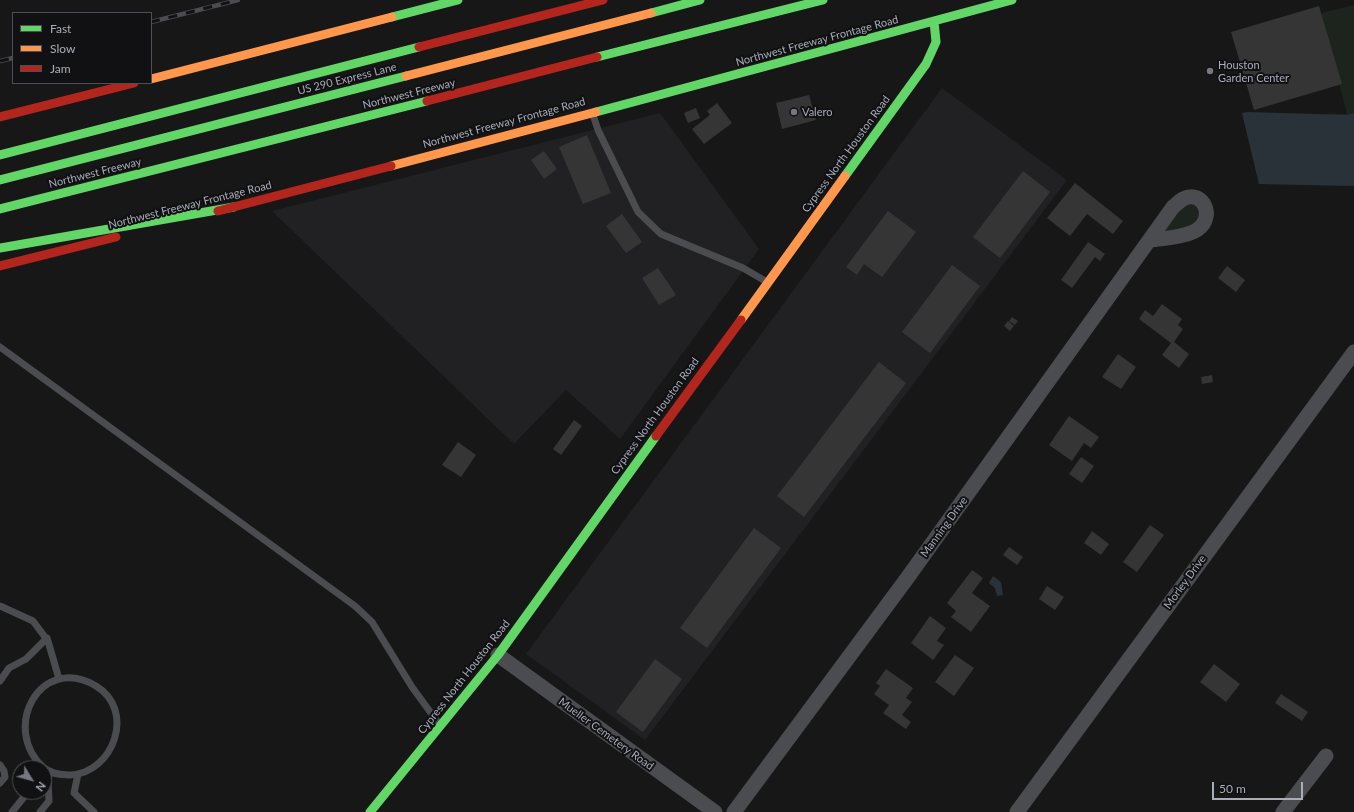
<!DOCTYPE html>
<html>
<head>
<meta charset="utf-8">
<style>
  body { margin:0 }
  #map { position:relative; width:1354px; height:812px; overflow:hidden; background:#171717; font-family:Lato,sans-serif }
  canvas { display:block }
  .legend { position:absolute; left:12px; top:12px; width:140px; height:72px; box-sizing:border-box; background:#111113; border:1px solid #4d4f55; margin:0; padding:5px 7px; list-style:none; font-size:12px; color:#a8adb8 }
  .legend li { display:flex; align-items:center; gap:8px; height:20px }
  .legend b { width:20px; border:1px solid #4d4f55 }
  .north { position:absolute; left:12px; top:760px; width:40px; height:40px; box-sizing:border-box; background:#111113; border:1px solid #4d4f55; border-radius:50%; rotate:127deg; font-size:11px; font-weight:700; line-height:16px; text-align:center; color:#a8adb8 }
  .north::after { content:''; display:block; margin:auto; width:14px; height:18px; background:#757880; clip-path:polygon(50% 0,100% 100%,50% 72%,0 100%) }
  .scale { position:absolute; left:1212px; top:782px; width:91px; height:18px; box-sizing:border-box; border:2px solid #a8adb8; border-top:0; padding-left:5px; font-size:12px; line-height:14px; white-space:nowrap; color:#a8adb8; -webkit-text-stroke:3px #111113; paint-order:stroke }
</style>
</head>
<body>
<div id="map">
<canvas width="1354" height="812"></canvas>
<ul class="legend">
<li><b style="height:5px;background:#63d668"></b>Fast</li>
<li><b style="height:5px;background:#ff974d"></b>Slow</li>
<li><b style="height:5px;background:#b3261e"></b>Jam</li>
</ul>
<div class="north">N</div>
<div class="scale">50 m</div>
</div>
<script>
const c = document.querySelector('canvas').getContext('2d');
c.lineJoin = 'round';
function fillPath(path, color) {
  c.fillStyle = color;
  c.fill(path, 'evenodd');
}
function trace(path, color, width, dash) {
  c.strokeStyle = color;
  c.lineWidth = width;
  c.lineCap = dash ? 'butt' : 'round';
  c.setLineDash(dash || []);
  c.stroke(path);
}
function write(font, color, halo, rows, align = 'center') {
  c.font = font + ' Lato,sans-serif';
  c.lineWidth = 4;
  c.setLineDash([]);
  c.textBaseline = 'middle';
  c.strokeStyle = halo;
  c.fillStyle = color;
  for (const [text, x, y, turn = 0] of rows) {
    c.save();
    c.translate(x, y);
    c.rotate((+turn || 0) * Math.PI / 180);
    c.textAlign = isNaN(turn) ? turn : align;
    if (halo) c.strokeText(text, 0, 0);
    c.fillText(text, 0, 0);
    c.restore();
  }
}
fillPath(new Path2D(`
  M942 88 1067 180 645 740 526 654Z
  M660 113 759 249 620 439 566 390 514 444 272 211Z`), '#212123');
fillPath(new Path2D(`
  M1354 5V186L1259 184 1242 113 1347 114 1321 13Z
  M1194 203 1202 214 1192 227 1170 232 1166 230 1167 225 1185 204Z`), '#1d241e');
fillPath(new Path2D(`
  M1248 112 1347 115 1354 113V186L1259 184 1242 113Z
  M993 576 1001 582 1003 595 997 596 995 588 989 583Z`), '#2a3239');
fillPath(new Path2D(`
  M1319 6 1342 84 1254 110 1231 32Z
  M809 95 816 120 782 129 776 103Z
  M717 103 732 123 704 144 692 129 710 115 707 111Z
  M696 108 700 118 688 123 684 113Z
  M587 135 611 193 583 204 559 147Z
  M544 151 557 169 544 179 531 160Z
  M1023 171 1050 192 1000 258 973 237Z
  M1075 183 1123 221 1113 234 1087 214 1070 236 1047 218Z
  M888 211 916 232 882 277 864 264 857 275 846 267Z
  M622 214 642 242 626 253 606 226Z
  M1088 242 1105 254 1100 261 1095 257 1072 288 1061 280Z
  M952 265 980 286 930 353 902 332Z
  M1227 266 1245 280 1236 292 1218 278Z
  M658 268 676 295 659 305 642 278Z
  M1162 304 1182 319 1178 325 1183 329 1174 342 1189 354 1179 368 1162 355 1171 343 1139 319 1145 310 1153 316Z
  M1012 317 1018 321 1015 325 1009 321Z
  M1008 321 1014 326 1010 331 1004 326Z
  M1118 354 1136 367 1121 389 1102 377Z
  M879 362 906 383 804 517 777 496Z
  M1212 375 1213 382 1202 384 1201 377Z
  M1069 416 1099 437 1091 448 1084 443 1072 461 1049 445Z
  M574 420 582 426 561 455 553 449Z
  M458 442 476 455 461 477 442 465Z
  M1081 457 1094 466 1082 483 1069 474Z
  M1150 525 1164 535 1137 572 1123 562Z
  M754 528 781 548 707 648 680 628Z
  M1092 531 1109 544 1101 555 1084 543Z
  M1009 547 1023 557 1017 565 1003 555Z
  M972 570 983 578 972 593 990 606 971 632 951 617 956 611 947 603Z
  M1047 586 1064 597 1055 610 1039 599Z
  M930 616 946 628 937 641 944 645 933 660 911 643Z
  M955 655 974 668 954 696 935 682Z
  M655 659 682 679 643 732 616 712Z
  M1214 664 1240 684 1226 702 1200 682Z
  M886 669 913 688 906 698 912 702 902 715 911 722 906 729 883 713 889 705 874 694 880 686 876 683Z
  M1281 694 1308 712 1302 721 1275 703Z`), '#353536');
trace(new Path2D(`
  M593 115 598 130 638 212 661 234 743 268 767 282
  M0 347 355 606 372 622 412 687 439 724
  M0 606 33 621 48 641 59 679
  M0 681 9 668 26 659 47 638
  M0 765 4 771 5 777 0 783
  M44 768C0 729 40 653 96 686 136 710 114 773 70 775 61 775 51 774 44 768
  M78 774 74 793 94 812
  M12 812 28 792
  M40 812 49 801 48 780 50 771`), '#4b4c50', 7);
trace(new Path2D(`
  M498 655 715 812
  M734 812 908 577 1173 207C1176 205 1179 201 1183 199 1204 188 1218 221 1193 232 1180 238 1164 238 1150 240
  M1017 812 1354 352
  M1283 812 1326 756`), '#4b4c50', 15);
trace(new Path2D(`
  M651 13 700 0
  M392 17 458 0
  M597 57 823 0
  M596 112 1012 0
  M0 155 419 47
  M845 176 926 64 936 42 934 21
  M0 180 406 76
  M0 209 427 101
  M0 248 234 207
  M370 812 498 655 656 436`), '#63d668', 9);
trace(new Path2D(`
  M406 76 651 13
  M151 79 392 17
  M391 166 596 112
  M741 320 845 176`), '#ff974d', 9);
trace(new Path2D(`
  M419 47 603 0
  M427 101 597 57
  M0 117 134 83
  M218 211 391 166
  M0 266 116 237
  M656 436 741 320`), '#b3261e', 9);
const rail = new Path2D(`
  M151 22 238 0
  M0 61 13 58`);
trace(rail, '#4b4c4f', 4.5);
trace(rail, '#111113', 3, [9]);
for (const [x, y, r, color] of [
  [1210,71,4,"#757880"],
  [794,112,4,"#757880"]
]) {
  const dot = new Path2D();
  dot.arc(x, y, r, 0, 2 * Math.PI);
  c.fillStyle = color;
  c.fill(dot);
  trace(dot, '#111113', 1.5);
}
write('11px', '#a8adb8', '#111113', [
  ["Northwest Freeway Frontage Road",817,41,-15],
  ["US 290 Express Lane",347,79,-14],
  ["Northwest Freeway",409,94,-14],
  ["Northwest Freeway Frontage Road",504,123,-15],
  ["Cypress North Houston Road",846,154,-54],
  ["Northwest Freeway",95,173,-14],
  ["Northwest Freeway Frontage Road",190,205,-14],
  ["Cypress North Houston Road",655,416,-54],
  ["Manning Drive",944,527,-54],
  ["Morley Drive",1185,582,-54],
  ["Cypress North Houston Road",464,677,-52],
  ["Mueller Cemetery Road",606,734,36]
]);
write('11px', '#a8adb8', '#111113', [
  ["Houston",1218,65],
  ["Garden Center",1218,78],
  ["Valero",802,112]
], 'left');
</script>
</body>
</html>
